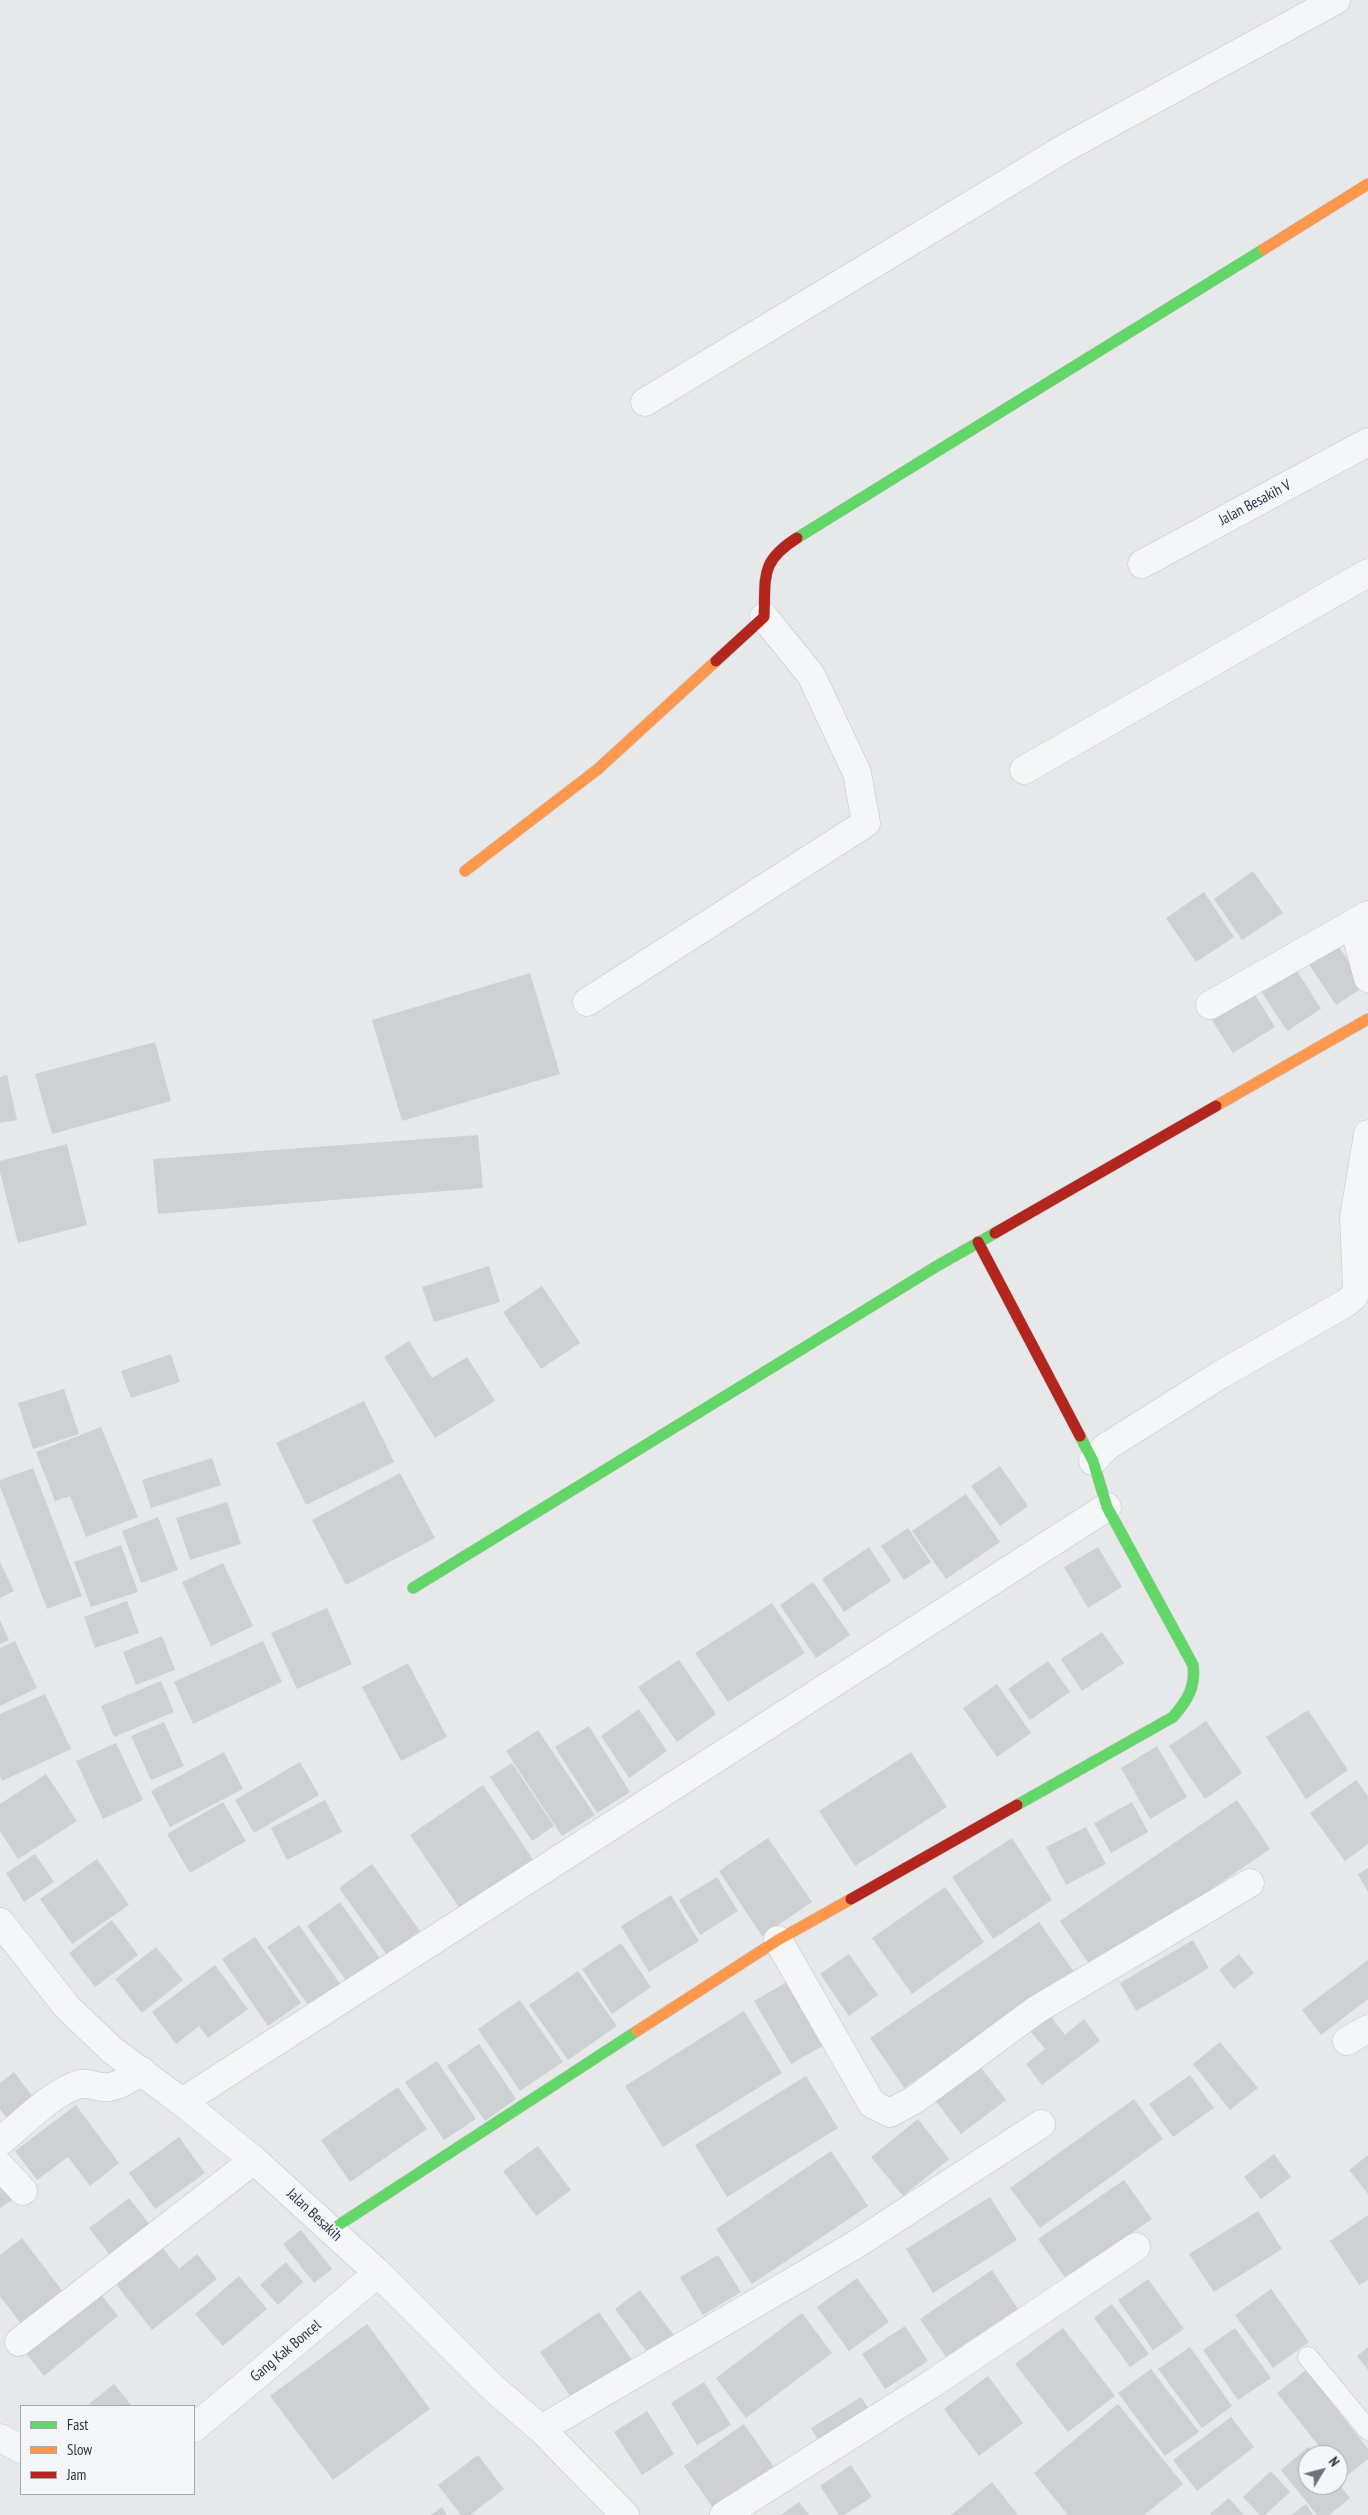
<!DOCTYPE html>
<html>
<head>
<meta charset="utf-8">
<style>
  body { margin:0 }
  #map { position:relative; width:1368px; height:2515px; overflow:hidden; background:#e6e8ea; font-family:"PT Sans Narrow",sans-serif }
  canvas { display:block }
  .legend { position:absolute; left:20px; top:2405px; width:175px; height:90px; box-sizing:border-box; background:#f4f6f9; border:1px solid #a4a8b1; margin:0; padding:6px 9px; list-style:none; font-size:15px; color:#2b3445 }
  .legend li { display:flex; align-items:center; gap:10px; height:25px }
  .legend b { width:25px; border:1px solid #a4a8b1 }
  .north { position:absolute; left:1298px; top:2445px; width:50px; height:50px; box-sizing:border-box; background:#f4f6f9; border:1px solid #a4a8b1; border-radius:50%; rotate:53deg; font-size:14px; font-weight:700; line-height:20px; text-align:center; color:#2b3445 }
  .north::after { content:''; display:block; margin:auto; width:18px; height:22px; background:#6c737f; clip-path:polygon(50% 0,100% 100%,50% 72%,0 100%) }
</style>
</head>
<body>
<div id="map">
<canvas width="1368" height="2515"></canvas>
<ul class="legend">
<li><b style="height:6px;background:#63d668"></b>Fast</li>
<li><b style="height:6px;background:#ff974d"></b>Slow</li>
<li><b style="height:6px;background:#b3261e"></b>Jam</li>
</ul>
<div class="north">N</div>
</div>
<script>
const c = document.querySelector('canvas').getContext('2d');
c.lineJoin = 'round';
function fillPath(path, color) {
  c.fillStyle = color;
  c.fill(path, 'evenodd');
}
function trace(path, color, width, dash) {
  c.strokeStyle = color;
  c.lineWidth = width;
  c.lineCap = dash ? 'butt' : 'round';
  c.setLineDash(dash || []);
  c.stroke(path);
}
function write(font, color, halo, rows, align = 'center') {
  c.font = font + ' "PT Sans Narrow",sans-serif';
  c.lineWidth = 4.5;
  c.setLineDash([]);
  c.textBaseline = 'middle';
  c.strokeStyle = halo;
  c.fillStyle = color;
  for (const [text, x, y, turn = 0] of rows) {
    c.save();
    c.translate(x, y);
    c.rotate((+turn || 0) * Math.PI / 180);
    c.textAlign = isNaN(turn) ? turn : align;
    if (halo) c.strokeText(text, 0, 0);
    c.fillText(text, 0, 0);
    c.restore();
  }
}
fillPath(new Path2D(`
  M1253 871 1283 913 1242 940 1214 899Z
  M1204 892 1234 937 1196 962 1166 918Z
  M1337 944 1365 986 1336 1005 1308 963Z
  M1294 966 1321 1009 1287 1031 1259 988Z
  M530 973 560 1074 402 1121 372 1020Z
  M1250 987 1275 1027 1233 1053 1208 1014Z
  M155 1042 171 1101 52 1134 35 1074Z
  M7 1075 17 1120 0 1123V1077Z
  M478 1135 483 1188 158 1214 153 1159Z
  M67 1144 87 1225 18 1243 0 1172V1161Z
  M489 1266 500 1302 434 1322 422 1287Z
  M542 1286 580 1343 541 1369 503 1312Z
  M409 1341 432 1378 467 1357 495 1401 435 1438 384 1357Z
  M171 1354 180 1382 131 1398 121 1371Z
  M64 1389 79 1434 33 1449 18 1403Z
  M364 1401 394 1462 306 1505 276 1443Z
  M101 1427 138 1517 86 1537 70 1496 55 1501 36 1452Z
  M212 1458 221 1485 151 1508 142 1480Z
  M1000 1466 1028 1506 1000 1526 971 1486Z
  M33 1468 82 1596 47 1609 0 1486V1480Z
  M400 1473 435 1538 346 1585 312 1520Z
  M966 1494 1000 1542 946 1579 912 1531Z
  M227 1502 241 1544 190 1560 176 1518Z
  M158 1517 178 1570 141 1583 122 1531Z
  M908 1528 931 1562 904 1580 881 1546Z
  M121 1545 138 1592 91 1607 74 1562Z
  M869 1547 891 1581 844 1612 822 1579Z
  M1098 1547 1122 1587 1088 1608 1064 1567Z
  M0 1562 14 1591 0 1598Z
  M223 1563 253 1626 211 1646 182 1582Z
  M813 1582 850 1635 816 1658 780 1605Z
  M127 1601 139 1633 95 1648 84 1617Z
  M772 1603 805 1653 728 1702 695 1653Z
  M327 1608 352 1664 297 1689 271 1633Z
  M0 1620 9 1640 0 1644Z
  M1102 1632 1124 1663 1082 1691 1061 1659Z
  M162 1636 175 1670 136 1685 123 1652Z
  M15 1641 37 1688 0 1706V1648Z
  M263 1641 282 1682 193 1724 174 1682Z
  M679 1660 716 1714 677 1742 638 1687Z
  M1048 1661 1070 1692 1030 1720 1008 1689Z
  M408 1663 447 1737 401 1761 362 1687Z
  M161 1681 174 1712 114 1737 101 1706Z
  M997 1684 1031 1733 997 1757 963 1708Z
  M45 1694 71 1749 2 1781 0 1776V1714Z
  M639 1709 667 1751 629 1778 601 1736Z
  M1308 1710 1348 1770 1306 1799 1266 1737Z
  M1206 1721 1242 1773 1205 1799 1169 1746Z
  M164 1722 184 1766 151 1780 131 1736Z
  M589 1726 630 1792 597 1813 555 1747Z
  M538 1730 595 1815 562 1836 506 1751Z
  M116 1743 143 1800 103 1819 76 1761Z
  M1157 1746 1187 1797 1150 1819 1121 1768Z
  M224 1752 243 1789 170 1827 151 1791Z
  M911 1752 947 1807 855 1866 819 1811Z
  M300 1762 319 1795 254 1833 235 1800Z
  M512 1763 554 1826 532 1841 490 1777Z
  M46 1774 77 1821 18 1859 0 1831V1804Z
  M1356 1780 1368 1796V1844L1345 1861 1310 1813Z
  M483 1785 534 1861 461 1910 410 1835Z
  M325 1800 342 1832 287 1860 271 1828Z
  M1237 1800 1270 1849 1093 1970 1060 1921Z
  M223 1802 246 1841 190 1873 167 1834Z
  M1132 1802 1148 1832 1111 1853 1094 1823Z
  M1086 1827 1106 1864 1066 1885 1046 1847Z
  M768 1838 812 1902 762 1936 719 1871Z
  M1012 1838 1052 1900 993 1939 952 1877Z
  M35 1854 54 1882 24 1902 6 1873Z
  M97 1859 129 1905 72 1944 40 1899Z
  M372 1864 420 1931 387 1955 339 1888Z
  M1368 1868V1892L1358 1874Z
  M717 1877 738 1911 700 1935 679 1900Z
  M945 1887 984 1942 912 1994 872 1938Z
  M671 1895 699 1941 649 1972 621 1926Z
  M340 1902 381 1960 348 1983 307 1926Z
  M112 1920 138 1955 95 1987 69 1953Z
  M1039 1922 1074 1972 904 2088 870 2038Z
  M299 1925 341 1985 310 2008 267 1947Z
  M255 1937 301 2003 268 2026 222 1959Z
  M1193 1940 1209 1968 1136 2011 1120 1983Z
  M621 1943 651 1987 612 2014 582 1969Z
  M156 1947 183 1980 142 2013 115 1979Z
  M849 1954 878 1995 849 2016 820 1974Z
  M1239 1954 1254 1973 1234 1989 1219 1970Z
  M1368 1960V1999L1321 2035 1302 2010Z
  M215 1965 248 2009 208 2038 199 2026 176 2044 152 2012Z
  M578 1971 617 2026 568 2060 529 2005Z
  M794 1978 831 2041 791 2064 754 2001Z
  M520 2000 563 2062 520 2091 478 2029Z
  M1046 2010 1065 2035 1084 2019 1100 2041 1042 2085 1026 2064 1045 2049 1026 2026Z
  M744 2011 782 2073 663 2147 625 2086Z
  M1220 2042 1258 2088 1230 2110 1193 2064Z
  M479 2044 516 2099 485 2121 447 2066Z
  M437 2061 476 2119 444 2140 405 2082Z
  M979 2065 1006 2100 961 2134 934 2099Z
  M14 2072 39 2105 12 2125 0 2109V2083Z
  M1190 2075 1214 2108 1173 2137 1149 2104Z
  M806 2076 838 2128 727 2197 695 2145Z
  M398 2087 427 2129 350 2182 321 2140Z
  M1134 2099 1163 2139 1040 2228 1010 2188Z
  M76 2105 119 2163 90 2186 68 2157 37 2180 15 2151Z
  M918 2119 949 2159 903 2196 871 2157Z
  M179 2137 205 2173 155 2209 129 2173Z
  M538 2146 571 2190 536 2216 503 2171Z
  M831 2151 868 2206 752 2284 716 2229Z
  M1274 2154 1291 2177 1261 2199 1244 2177Z
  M1368 2155V2194L1349 2170Z
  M0 2178 15 2198 0 2208Z
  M1124 2180 1152 2219 1066 2279 1038 2239Z
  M990 2197 1017 2240 933 2293 906 2249Z
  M129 2198 153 2229 113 2259 89 2228Z
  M1258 2211 1282 2249 1214 2292 1189 2254Z
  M1368 2215V2280L1359 2285 1330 2241Z
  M301 2230 332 2269 314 2283 283 2244Z
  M22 2238 70 2301 28 2333 0 2296V2255Z
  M160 2244 179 2269 197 2254 217 2279 152 2330 114 2282Z
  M718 2255 741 2292 703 2315 680 2277Z
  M286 2262 303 2282 278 2305 260 2285Z
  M992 2270 1020 2312 948 2360 920 2319Z
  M239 2276 267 2309 223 2346 195 2314Z
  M857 2278 889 2322 849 2351 817 2307Z
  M1148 2279 1184 2329 1153 2350 1118 2300Z
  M1271 2289 1309 2342 1273 2368 1235 2315Z
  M640 2290 676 2338 651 2357 615 2309Z
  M99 2292 118 2316 44 2376 24 2351Z
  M1112 2304 1149 2354 1130 2367 1094 2318Z
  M599 2312 634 2363 575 2403 540 2352Z
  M802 2313 832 2353 746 2418 716 2378Z
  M367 2324 430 2409 333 2480 270 2396Z
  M905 2326 928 2361 885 2389 862 2354Z
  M1063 2328 1115 2396 1068 2432 1015 2364Z
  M1235 2328 1271 2378 1238 2400 1203 2350Z
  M1190 2347 1232 2406 1202 2428 1158 2369Z
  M1368 2347V2370L1357 2356Z
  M1151 2369 1199 2432 1165 2456 1118 2393Z
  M1306 2370 1368 2449V2459L1344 2478 1338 2471V2455H1326L1277 2393Z
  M988 2376 1023 2423 979 2456 944 2409Z
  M704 2382 731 2425 697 2445 671 2403Z
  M114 2384 132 2406H91L89 2404Z
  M861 2397 872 2414 822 2446 811 2428Z
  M1118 2404 1183 2484 1144 2515H1068L1034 2473Z
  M647 2411 674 2454 642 2475 614 2432Z
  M1231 2417 1254 2447 1197 2491 1173 2460Z
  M744 2424 778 2473 718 2515 684 2466Z
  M1308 2447 1315 2455H1308V2485H1338V2483L1350 2498 1329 2515H1317L1281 2470Z
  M478 2455 504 2489 470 2515H461L438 2485Z
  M851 2465 872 2497 844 2515H839L820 2486Z
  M1271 2471 1290 2492 1265 2515H1260L1243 2497Z
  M992 2482 1018 2515H951Z
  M1229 2498 1244 2515H1211L1210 2514Z
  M799 2502 809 2515H781Z
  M1306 2504 1313 2515H1291Z
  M442 2507 447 2515H431Z`), '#ced0d3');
const lane = new Path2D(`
  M1308 2357 1368 2430`);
const street = new Path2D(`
  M645 402 1065 148 1336 0
  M1142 564 1368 442
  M1024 770 1368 573
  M1353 924 1368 978
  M587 1002 866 823 857 773 811 675 764 617
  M1210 1005 1368 915
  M1093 1461 1106 1447 1220 1375 1346 1303 1354 1296 1357 1288 1354 1217 1368 1134
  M0 1922 67 2007 112 2050 182 2102 254 2160 378 2273 493 2388 541 2429 625 2515
  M778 1940 872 2104 890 2113 914 2100 1036 2010 1250 1883
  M1347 2041 1368 2029
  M182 2102 1107 1507
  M0 2142C23 2123 46 2098 74 2086 85 2081 92 2086 103 2087 117 2089 131 2077 142 2071
  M0 2166 23 2191
  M19 2342 254 2160
  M194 2428 378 2273
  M541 2429 855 2245 1041 2124
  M0 2438 21 2449
  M724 2515 930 2385 1136 2247`);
const fast = new Path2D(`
  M797 538 1264 249
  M413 1588 937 1266 995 1233
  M1017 1805 1173 1717C1187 1701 1196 1687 1193 1665L1107 1507 1093 1461 1080 1436
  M331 2230 637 2031`);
const slow = new Path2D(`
  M1264 249 1368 184
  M465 871 598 769 716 661
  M1216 1106 1368 1019
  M637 2031 778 1940 851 1899`);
const jam = new Path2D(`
  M716 661 764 617C766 577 759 562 797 538
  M995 1233 1216 1106
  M978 1242 1080 1436
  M851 1899 1017 1805`);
trace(lane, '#c4c6c8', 21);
trace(street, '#c4c6c8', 29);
trace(fast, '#c4c6c8', 12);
trace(slow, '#c4c6c8', 12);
trace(jam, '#c4c6c8', 12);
trace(lane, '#f5f6f7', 20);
trace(street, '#f5f6f7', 28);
trace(fast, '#63d668', 11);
trace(slow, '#ff974d', 11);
trace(jam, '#b3261e', 11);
write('15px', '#2b3445', '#f4f6f9', [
  ["Jalan Besakih V",1255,503,-28],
  ["Jalan Besakih",314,2215,43],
  ["Gang Kak Boncel",286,2351,-40]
]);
</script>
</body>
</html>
